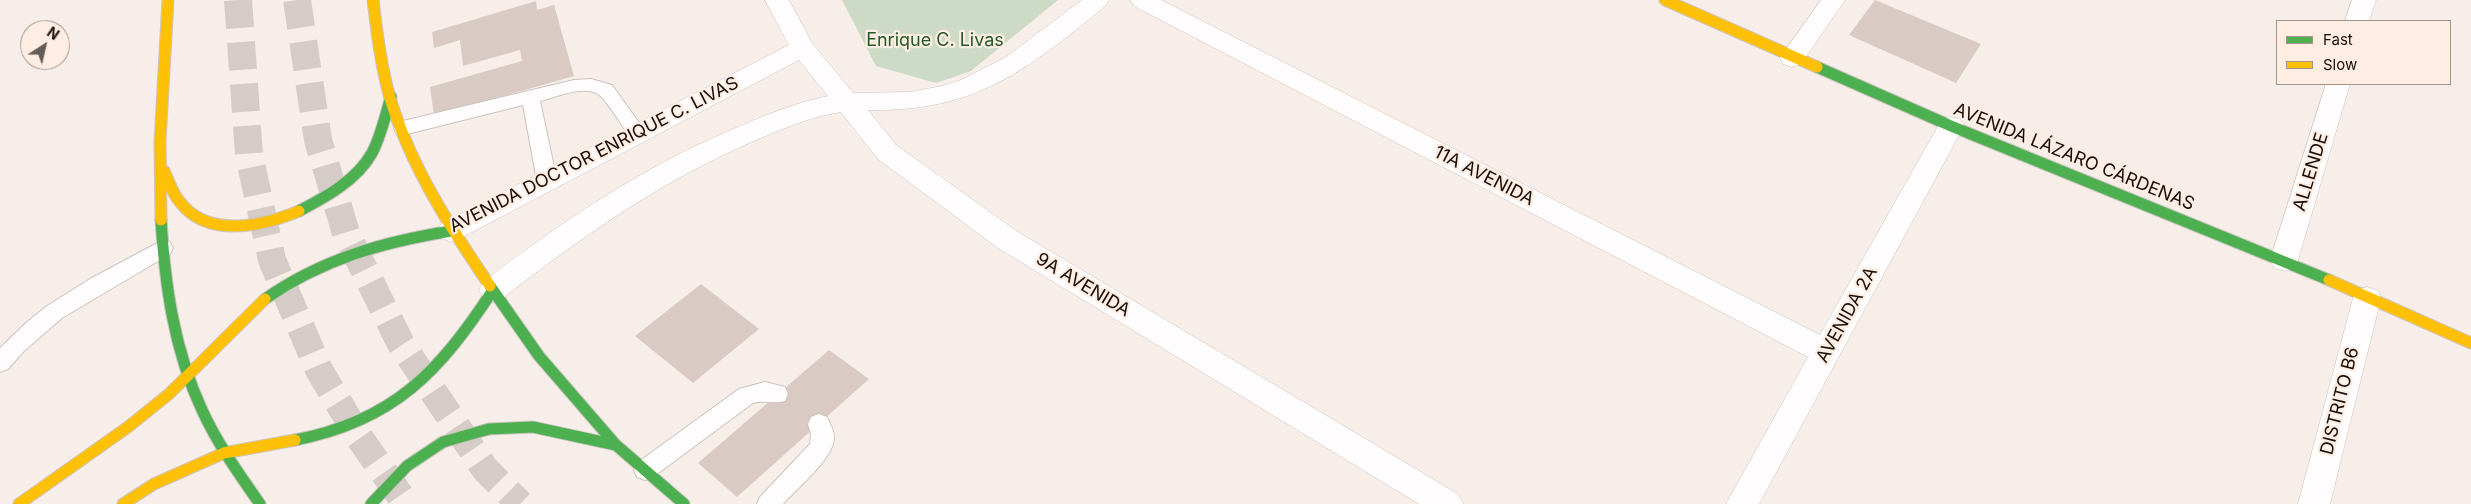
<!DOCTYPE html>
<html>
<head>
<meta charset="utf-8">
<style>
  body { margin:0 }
  #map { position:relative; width:2471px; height:504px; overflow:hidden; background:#f8eee9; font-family:Inter,sans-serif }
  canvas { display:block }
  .legend { position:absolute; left:2276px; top:20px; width:175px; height:65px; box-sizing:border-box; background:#feede3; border:1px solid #a2948b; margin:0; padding:6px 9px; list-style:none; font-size:15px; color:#170e08 }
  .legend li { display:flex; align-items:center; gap:10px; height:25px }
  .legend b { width:25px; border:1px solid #a2948b }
  .north { position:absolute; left:20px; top:20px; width:50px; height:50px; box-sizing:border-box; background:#feede3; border:1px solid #a2948b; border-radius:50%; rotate:35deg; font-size:14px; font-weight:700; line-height:20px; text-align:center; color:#170e08 }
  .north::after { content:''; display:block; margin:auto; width:18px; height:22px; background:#665c57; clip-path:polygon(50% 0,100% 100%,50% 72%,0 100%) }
</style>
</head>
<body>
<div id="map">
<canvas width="2471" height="504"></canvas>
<ul class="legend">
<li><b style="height:6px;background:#4caf50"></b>Fast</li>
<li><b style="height:6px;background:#ffc107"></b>Slow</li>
</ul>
<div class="north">N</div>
</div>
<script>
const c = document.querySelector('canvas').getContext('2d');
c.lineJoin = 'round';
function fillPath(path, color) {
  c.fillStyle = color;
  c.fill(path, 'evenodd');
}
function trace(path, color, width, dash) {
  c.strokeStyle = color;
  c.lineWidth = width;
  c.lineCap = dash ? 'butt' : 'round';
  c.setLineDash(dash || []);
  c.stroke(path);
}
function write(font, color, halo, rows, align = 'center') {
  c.font = font + ' Inter,sans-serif';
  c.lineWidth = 4.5;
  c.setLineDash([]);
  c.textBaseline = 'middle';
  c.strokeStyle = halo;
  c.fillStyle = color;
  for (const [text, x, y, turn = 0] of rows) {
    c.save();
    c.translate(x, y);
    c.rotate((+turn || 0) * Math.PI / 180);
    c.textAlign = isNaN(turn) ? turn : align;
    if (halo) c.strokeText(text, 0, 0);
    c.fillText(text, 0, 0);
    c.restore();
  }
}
fillPath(new Path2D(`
  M842 0H1058L971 71 936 83 876 66Z`), '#cddac6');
fillPath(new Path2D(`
  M1875 0 1981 44 1956 83 1849 35Z
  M536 1 537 10 554 5 574 76 434 116 430 87 522 61 520 50 463 66 460 40 434 48 432 32Z
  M701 284 759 329 693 383 635 336Z
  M829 350 869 379 737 497 698 463Z`), '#d9cbc4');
trace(new Path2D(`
  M238 0 249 155 272 260 319 370 359 437 406 504
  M297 0 318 140 346 233 400 342 485 469 520 504`), '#d6ccc7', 28, [28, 14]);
const lane = new Path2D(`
  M591 79 612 85 647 134 645 139 638 141 631 139C625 130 606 99 598 94 583 85 556 97 540 101L557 181 554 186 547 188 540 186 537 181 523 105 403 135 396 133 394 128 396 123 403 121 574 80Z
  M163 240 170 242 173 248 170 254 62 318 24 351 8 369 0 372V348L27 322 47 306 90 279Z
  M765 382 785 387 788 394 785 401C774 404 765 400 753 403L653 477 645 480 637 477 634 470 637 463 739 389Z
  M819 414 827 417C830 424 835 432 834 440 831 461 797 488 783 504H757L760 497 810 444 811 434 808 424 811 417Z`);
const street = new Path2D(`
  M765 0H789L812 43 853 93 910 92 942 86 961 80 1006 57 1082 0H1109L1105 6C1026 71 975 112 868 110L896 145 1018 232 1458 494 1463 504H1419L998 248 878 159 841 112C808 117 777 131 747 144 657 184 580 238 503 298L493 301 483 298 479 290 483 282C562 222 639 169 731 130 763 116 794 103 828 96L799 60 461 238 451 242 441 238 437 231 441 224 789 45Z
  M1130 0H1161L1820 335 1942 119 1951 117 1960 119 1964 126 1759 504H1726L1808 357 1134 6Z
  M1821 0H1845L1801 64 1792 67 1783 64 1780 58Z
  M2352 0H2376L2369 21H2345Z
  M2326 84H2350L2298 260 2294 268 2284 271 2274 268 2270 260Z
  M2367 287 2377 290 2381 298 2330 504H2298L2353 298 2357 290Z`);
const fast = new Path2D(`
  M1817 67 1951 126 2329 280
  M299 211C326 197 357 180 372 153 381 136 385 116 391 97
  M161 220C165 285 174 350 202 410 217 443 239 474 260 504
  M490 286 539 356 616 445 684 504
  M265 299C322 259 383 242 451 231
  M295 440C394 421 440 371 493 290
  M371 504 407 466 443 442 489 429 533 427 616 445`);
const slow = new Path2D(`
  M373 0C377 33 381 66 390 98 411 167 450 227 490 286
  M1665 0 1817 67
  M164 171C169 181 172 193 180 202 208 239 263 226 299 211
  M161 220 160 142 168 0
  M2329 280 2471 343
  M19 504 128 427 169 394 265 299
  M123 504 154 484 224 453 295 440`);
trace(lane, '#ccc3be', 2);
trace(street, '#ccc3be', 1);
trace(fast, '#ccc3be', 13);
trace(slow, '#ccc3be', 13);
fillPath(lane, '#fefcfc');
fillPath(street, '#fefcfc');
trace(fast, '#4caf50', 11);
trace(slow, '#ffc107', 11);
write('18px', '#245a26', '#feede3', [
  ["Enrique C. Livas",935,41]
]);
write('18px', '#170e08', '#feede3', [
  ["AVENIDA DOCTOR ENRIQUE C. LIVAS",594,155,-27],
  ["AVENIDA LÁZARO CÁRDENAS",2074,157,22],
  ["ALLENDE",2311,172,-73],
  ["11A AVENIDA",1484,176,27],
  ["9A AVENIDA",1083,285,31],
  ["AVENIDA 2A",1847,315,-61],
  ["DISTRITO B6",2340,401,-76]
]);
</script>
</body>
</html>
